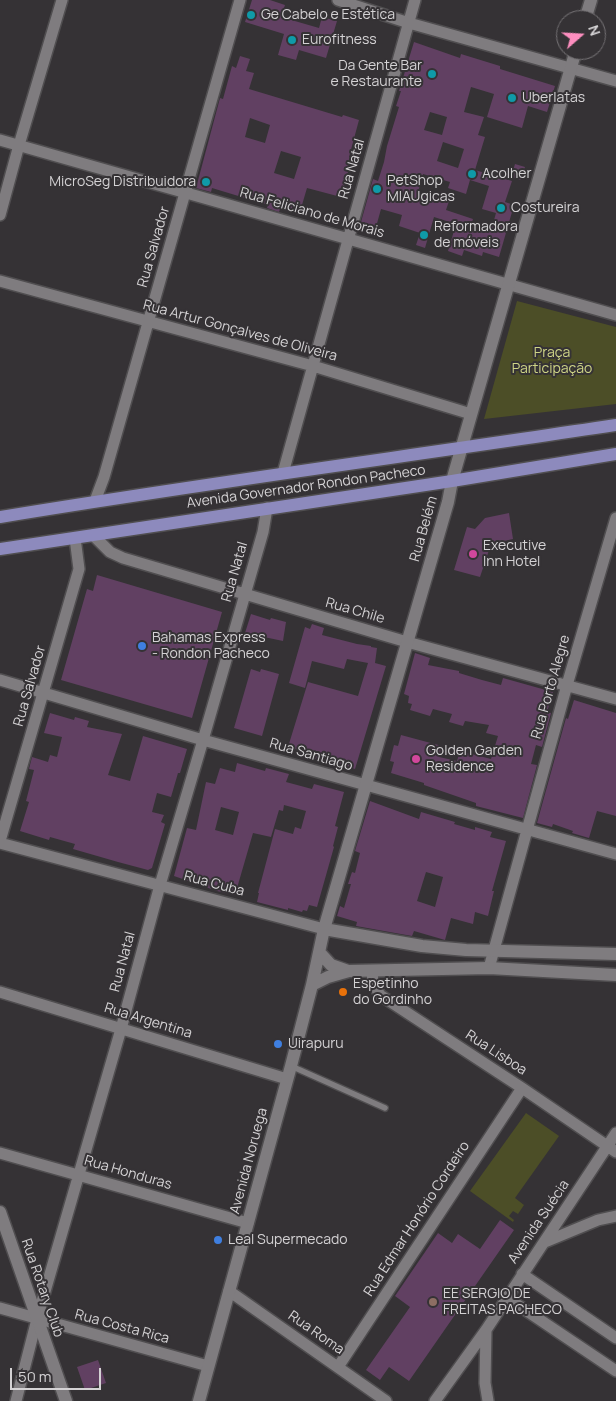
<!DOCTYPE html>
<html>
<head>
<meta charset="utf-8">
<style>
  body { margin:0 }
  #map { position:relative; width:616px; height:1401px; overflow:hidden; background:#353235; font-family:Manrope,sans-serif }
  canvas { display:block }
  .north { position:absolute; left:556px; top:10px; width:50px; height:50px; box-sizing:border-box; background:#353235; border:1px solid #757275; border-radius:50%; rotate:71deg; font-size:14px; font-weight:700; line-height:20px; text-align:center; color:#d4d2d4 }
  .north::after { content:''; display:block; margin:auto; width:18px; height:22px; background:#fd8ebf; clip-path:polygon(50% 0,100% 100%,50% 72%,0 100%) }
  .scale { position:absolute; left:10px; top:1368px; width:91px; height:22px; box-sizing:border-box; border:2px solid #d4d2d4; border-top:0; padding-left:6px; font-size:15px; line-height:18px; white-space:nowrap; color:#d4d2d4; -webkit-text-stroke:4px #353235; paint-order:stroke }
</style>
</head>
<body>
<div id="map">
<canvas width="616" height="1401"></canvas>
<div class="north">N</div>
<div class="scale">50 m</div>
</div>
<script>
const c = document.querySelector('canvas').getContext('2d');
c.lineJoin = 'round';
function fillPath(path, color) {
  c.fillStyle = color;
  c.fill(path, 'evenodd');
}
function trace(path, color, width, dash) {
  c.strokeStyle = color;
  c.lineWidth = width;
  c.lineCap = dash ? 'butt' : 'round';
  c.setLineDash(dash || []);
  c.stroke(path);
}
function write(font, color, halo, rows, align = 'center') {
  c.font = font + ' Manrope,sans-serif';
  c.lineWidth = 4;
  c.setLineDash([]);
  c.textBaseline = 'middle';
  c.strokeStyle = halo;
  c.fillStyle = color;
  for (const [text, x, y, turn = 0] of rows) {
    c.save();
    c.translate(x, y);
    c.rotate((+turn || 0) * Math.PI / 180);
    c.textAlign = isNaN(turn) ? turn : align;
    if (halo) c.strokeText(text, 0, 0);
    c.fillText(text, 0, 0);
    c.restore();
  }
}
fillPath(new Path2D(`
  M517 301 616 327V404L484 419Z
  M526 1113 559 1136 515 1198 524 1205 518 1214 513 1211 509 1216 514 1220 513 1222 470 1191Z`), '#4c4e27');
fillPath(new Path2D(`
  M252 0H270L285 5 281 17 319 28 322 17 337 21 326 58 299 50 296 60 278 55 284 34 245 22Z
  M414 42 460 58 461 54 500 66V69L555 86 547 112 528 106 522 128 487 117 494 94 471 87 464 112 484 117 478 135 485 137 475 170 512 181 505 202 514 205 499 257 483 252 482 256 464 250 462 256 448 251 456 224 434 217 425 248 416 245 420 233 399 226 402 215 381 209 376 227 361 222 373 179 378 181 384 162 387 146 399 107 396 106 401 91H399ZM430 112 447 117 442 135 424 130ZM443 142 464 149 458 168 437 161ZM423 174 450 182 448 188 466 194 470 180 489 186 482 209 496 213 491 231 471 225 473 219 446 210 449 201 418 192Z
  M240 56 250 59 246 71 254 73 249 89 342 117 343 115 359 120 349 157 352 158 341 197 307 188 299 215 280 209 279 212 267 208 268 205 212 188 211 192 196 188 220 98 223 99 232 66 236 68ZM250 118 270 125 265 143 245 137ZM281 151 301 157 294 179 274 173Z
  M515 164 525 167 521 180 511 177Z
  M509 513 513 539 491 544 480 577 454 570 467 527 475 529 485 518Z
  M97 575 222 612 192 718 61 680 87 589 93 591Z
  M251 614 270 620 271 618 286 622 283 641 245 633Z
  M312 624 324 628 322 635 357 644 371 646V647L377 648 375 663 386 666 355 769 341 764 305 757 306 752 288 747 308 682 358 696 368 663 347 659 344 669 312 661 305 688 289 683 305 627 310 629Z
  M415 653 430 658 428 665 459 671V673L482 680 501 685 503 678 553 692 547 712 551 713 542 747 536 745 531 764 537 765 523 818 476 806V803L424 785V783L391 773 394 762 390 761 394 745 398 746 401 735 442 746 439 757 457 761 460 751 491 759 498 736 486 733 489 725 465 721 463 726 449 722 452 714 433 709 430 716 410 710 412 704 408 703 409 696 404 694Z
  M251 669 260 672 261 669 279 674 262 736 234 728Z
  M574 700 616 713V816L597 811 589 838 572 833 573 831 553 824 552 827 537 823 566 718 568 719Z
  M50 713 74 720 75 717 89 721 87 727 122 734 108 775 130 781 143 736 187 749 180 773H178L171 797 157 793 152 812 164 815 161 822 165 824 152 868 148 870 118 862 73 849 75 844 50 837 49 840 20 831 29 802 26 801 34 770 29 769 32 757 48 762 50 755 57 757 62 737 44 733Z
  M237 763 265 771 266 768 289 774 286 782 312 789 314 784 344 792 335 826 338 827 333 846 334 847 317 907 309 905 307 911 303 910 302 912 288 908V910L257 902 259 893H258L275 829 293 834 295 827 301 829 306 811 284 805 283 811 279 810 271 837 253 833 235 895 217 891 174 876 187 828 196 830 206 782 215 784 220 768 235 772ZM221 807 239 812 233 835 215 830Z
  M370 801 419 819 421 812 455 822 454 824 475 830V827L492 832 490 837 506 841 492 891H494L488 916 475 912 473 924 451 918 445 940 414 931 412 936 356 926 357 922 337 916 340 906 344 908 351 884H348L352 872 355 873 360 853 355 851ZM426 872 443 877 435 907 417 901Z
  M500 1220 514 1230 409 1381 389 1367 380 1380 366 1370 410 1307 395 1296 438 1233 452 1243 458 1234 480 1249Z
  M98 1360 106 1383 85 1390 77 1367Z`), '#614062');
const service = new Path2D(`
  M291 1066 385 1108`);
const minor = new Path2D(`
  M338 0 409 23 616 81
  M0 140 616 315
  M0 215 19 145 62 0
  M0 281 313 366 471 414
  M283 473 415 0
  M95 501 104 477 240 0
  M93 535 110 552 123 558 407 642 616 699
  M0 680 203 740 616 854
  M0 841 79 569 75 538
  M0 843 324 929
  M489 968 567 685 616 518
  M372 971 373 983 380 995 522 1088 616 1152
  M0 992 287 1079
  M0 1153 248 1223
  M545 1242 598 1220 616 1216
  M522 1274 616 1338
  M229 1291 386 1401
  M506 1297 616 1371
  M0 1308 208 1366
  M486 1330 485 1383 488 1401
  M338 1367 522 1088
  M16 1401 37 1319 121 1029 160 885 203 740 263 532 267 508
  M435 1401 486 1330 616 1133`);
const tertiary = new Path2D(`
  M585 20 591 0
  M324 929 422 946 466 950 616 954
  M320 953 331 965 348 971
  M312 985 328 977 349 971 489 968 616 975
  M199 1401 291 1066 312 985 324 929 448 502 452 481 576 50`);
const secondary = new Path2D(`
  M0 1212 66 1401`);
const primary = new Path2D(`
  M0 517C205 483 411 456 616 425
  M0 549 452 481 616 454`);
trace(service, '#504e50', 8);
trace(minor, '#504e50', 14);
trace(tertiary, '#504e50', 15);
trace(secondary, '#504e50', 15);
trace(primary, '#504e50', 15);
trace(service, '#7f7c7f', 5.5);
trace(minor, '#7f7c7f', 11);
trace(tertiary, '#7f7c7f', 12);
trace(secondary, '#7f7c7f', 12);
trace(primary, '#8d8abd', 12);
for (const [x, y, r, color] of [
  [251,15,5,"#0f9aa8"],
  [292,40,5,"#0f9aa8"],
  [432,74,5,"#0f9aa8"],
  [512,98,5,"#0f9aa8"],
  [472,174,5,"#0f9aa8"],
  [206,182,5,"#0f9aa8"],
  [377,189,5,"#0f9aa8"],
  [501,208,5,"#0f9aa8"],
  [424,235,5,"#0f9aa8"],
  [473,554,5,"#d1479c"],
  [142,646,5,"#3f7fe0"],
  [416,759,5,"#d1479c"],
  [343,992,5,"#e8710a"],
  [278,1044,5,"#3f7fe0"],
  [218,1240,5,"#3f7fe0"],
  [433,1302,5,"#8d6e63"]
]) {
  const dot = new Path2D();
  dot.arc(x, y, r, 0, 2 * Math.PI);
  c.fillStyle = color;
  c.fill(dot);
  trace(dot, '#353235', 2);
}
write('14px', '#d4d2d4', '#353235', [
  ["Ge Cabelo e Estética",261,15],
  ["Eurofitness",302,40],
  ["Da Gente Bar",422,66,"right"],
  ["e Restaurante",422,82,"right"],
  ["Uberlatas",522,98],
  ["Acolher",482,174],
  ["PetShop",387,181],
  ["MIAUgicas",387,197],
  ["MicroSeg Distribuidora",196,182,"right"],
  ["Costureira",511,208],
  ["Reformadora",434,227],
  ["de móveis",434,243],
  ["Executive",483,546],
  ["Inn Hotel",483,562],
  ["Bahamas Express",152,638],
  ["- Rondon Pacheco",152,654],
  ["Golden Garden",426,751],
  ["Residence",426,767],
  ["Espetinho",353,984],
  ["do Gordinho",353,1000],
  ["Uirapuru",288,1044],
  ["Leal Supermecado",228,1240],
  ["EE SERGIO DE",443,1294],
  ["FREITAS PACHECO",443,1310]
], 'left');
write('14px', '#d4d2d4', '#353235', [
  ["Rua Natal",352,169,-74],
  ["Rua Feliciano de Morais",312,213,16],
  ["Rua Salvador",154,247,-74],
  ["Rua Artur Gonçalves de Oliveira",240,331,15],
  ["Avenida Governador Rondon Pacheco",306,487,-8],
  ["Rua Belém",424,529,-74],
  ["Rua Natal",235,572,-74],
  ["Rua Chile",355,611,16],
  ["Rua Salvador",30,686,-74],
  ["Rua Porto Alegre",551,687,-74],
  ["Rua Santiago",311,755,16],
  ["Rua Cuba",214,884,15],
  ["Rua Natal",123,962,-75],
  ["Rua Argentina",148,1021,17],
  ["Rua Lisboa",496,1053,33],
  ["Avenida Noruega",249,1161,-75],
  ["Rua Honduras",128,1173,16],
  ["Rua Edmar Honório Cordeiro",417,1219,-57],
  ["Avenida Suécia",539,1222,-56],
  ["Rua Rotary Club",42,1288,71],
  ["Rua Costa Rica",122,1327,15],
  ["Rua Roma",316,1333,35]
]);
write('14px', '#ced486', '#353235', [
  ["Praça",552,353],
  ["Participação",552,369]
]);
</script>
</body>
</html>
